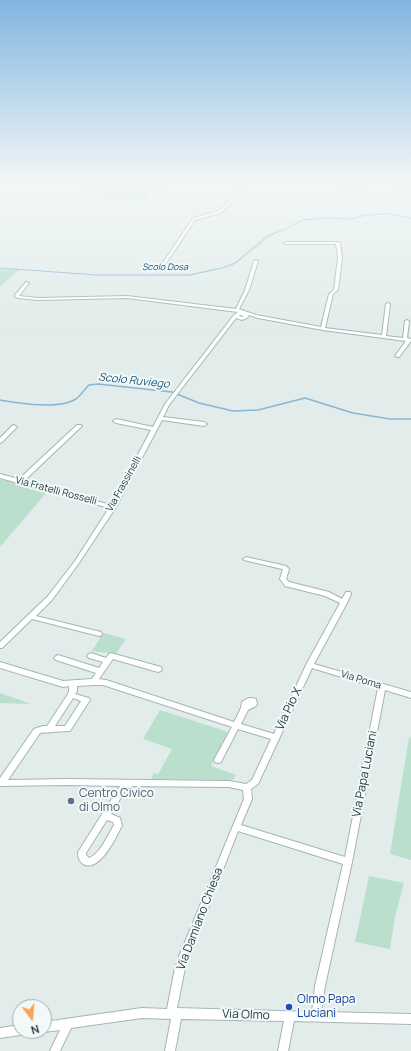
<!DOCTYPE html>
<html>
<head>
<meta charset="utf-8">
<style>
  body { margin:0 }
  #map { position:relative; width:411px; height:1051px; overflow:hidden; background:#e2edeb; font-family:Manrope,sans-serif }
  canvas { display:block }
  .north { position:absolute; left:12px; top:999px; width:40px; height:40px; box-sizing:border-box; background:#f3f9f8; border:1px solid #9fafae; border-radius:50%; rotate:164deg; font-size:11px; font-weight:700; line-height:16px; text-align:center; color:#213f3e }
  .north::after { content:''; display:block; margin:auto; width:14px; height:18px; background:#f7a557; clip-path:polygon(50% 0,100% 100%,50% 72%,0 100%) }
</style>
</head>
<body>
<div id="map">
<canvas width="411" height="1051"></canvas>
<div class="north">N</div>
</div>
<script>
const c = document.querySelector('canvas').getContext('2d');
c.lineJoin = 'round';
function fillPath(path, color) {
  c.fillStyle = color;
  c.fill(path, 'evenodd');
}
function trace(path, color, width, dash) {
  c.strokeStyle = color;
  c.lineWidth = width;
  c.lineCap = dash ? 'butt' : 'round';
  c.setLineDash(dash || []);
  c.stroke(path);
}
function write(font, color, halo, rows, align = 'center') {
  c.font = font + ' Manrope,sans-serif';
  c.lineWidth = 4;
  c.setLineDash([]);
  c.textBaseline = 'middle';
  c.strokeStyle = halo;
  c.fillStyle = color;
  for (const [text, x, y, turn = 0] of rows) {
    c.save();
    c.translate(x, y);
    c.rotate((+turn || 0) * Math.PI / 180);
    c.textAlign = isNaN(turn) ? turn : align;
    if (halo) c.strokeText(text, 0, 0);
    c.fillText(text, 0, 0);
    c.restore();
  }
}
fillPath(new Path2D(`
  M92 183H166L161 192 152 191 145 200 77 194Z
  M389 214 411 217 390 214 366 216 355 219 328 218 310 219 296 223 290 228 277 232 233 266 188 276H163L184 275 230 266 272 233 285 229 297 222 305 219 325 217 352 219 363 215Z
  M0 269 19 270 0 287Z
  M0 479 47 492 0 547Z
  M103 633 126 639 116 654 92 651Z
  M0 693 31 704 0 703Z
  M160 710 228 732 211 766 236 775 233 780 152 779 153 773 158 774 172 749 143 739Z
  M409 737 411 738V860L390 854Z
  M369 876 404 883 395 917 390 949 355 942Z`), '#bbdfcd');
trace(new Path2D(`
  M0 268 97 275H190L222 268 235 263 267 236 286 229 303 220 327 218 352 219 364 215 388 214 411 218`), '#88b6d4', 1);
trace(new Path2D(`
  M0 400C19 403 59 410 76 399 81 395 85 389 89 385L98 384 172 392 199 403 233 411 258 410 305 398 353 413 390 419H411`), '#88b6d4', 1.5);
const minor = new Path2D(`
  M245 183H249L221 213 195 220 161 271H159L158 270 193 218 219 211Z
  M343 183H344L346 187 356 189 363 188 366 183H370L365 190 356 191 344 189 341 184Z
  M385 183H394L411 185V187Z
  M285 242H338L340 243 342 258 338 290 333 294 325 328 382 335 386 304 388 303 390 304 386 336 403 338 405 321 407 320 409 321 407 338 411 339V341L399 357H397L395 356 406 341 323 330 258 318 249 315 247 318 242 320 236 318 169 405 163 417 204 422 207 424 204 426 162 420 116 507 79 563 52 600 36 616 101 632 102 634 101 636H99L32 619 2 648H0V642L48 596 75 561 109 508 0 478V474L19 479 77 425H81L82 426 81 427 24 481 111 505 151 430 116 423 113 421 116 419 153 427 165 404 234 315 238 312 127 298 38 300 18 298 15 297V295L26 282H27L29 283 19 296 38 298 127 296 236 309 245 290 254 261 256 260 258 261 249 290 239 309 256 315 321 327 329 294 334 290 338 258 336 244H286L284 243ZM240 315 244 316 242 317 239 316Z
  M14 425 17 427 2 442 0 443V438L12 426Z
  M246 557 286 566 289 569 286 579 289 582 329 592 342 599 346 592H350L351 594 347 603 314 664 411 692V698L385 690 352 862 325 986 321 1012 411 1014V1024L294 1021 288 1051H278L284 1021 181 1019 175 1051H165L171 1019 142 1018 71 1028 60 1051H50L60 1030 44 1032 42 1031H44V1022L142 1008 167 1009 175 968 180 954 244 799 243 790 229 787 128 786 111 814 120 818 122 825C117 836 101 870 85 865 80 863 78 858 78 852L120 786 67 785 0 786V778L34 729 43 726H47L68 694 69 691V686L63 687 0 668V662L63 681 92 679 96 673 56 660 54 658 56 656 58 655 99 668 103 662 89 658 87 656 89 654 91 653 106 658 109 654 111 653 161 667 162 669 161 671 158 672 113 659 99 679 106 680 234 722 241 708 242 702C248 698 249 697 256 699L257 704 256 706 248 710 241 724 274 734 306 665 340 603 325 596 285 586 280 579 283 569H282L244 560 243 559ZM312 668 378 688 345 857 241 825 252 799 251 789 258 784 259 782ZM94 685H103L232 727 214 760 215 762 218 763 221 762 238 729 271 739 252 780 246 784 229 781 67 779 8 780 40 733C44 732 47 733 51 732L70 731 90 700 89 698 75 694 77 691V686ZM73 698 81 701 65 726H55ZM107 820 113 822 114 825C108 835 100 854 89 858L86 855V853ZM238 831 343 864 315 986 312 1012 177 1008 185 968Z
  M20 1025V1031H25L23 1033 20 1035 0 1038V1028Z`);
trace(minor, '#a4b5b4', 2);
fillPath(minor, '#fff');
trace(new Path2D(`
  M397 183 411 185`), '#5c7b7a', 1, [5, 2.5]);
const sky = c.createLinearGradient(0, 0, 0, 330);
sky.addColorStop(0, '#81b5e0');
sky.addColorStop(0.55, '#f2f7f6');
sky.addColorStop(1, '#f2f7f600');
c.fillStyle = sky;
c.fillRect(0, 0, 411, 330);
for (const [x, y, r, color] of [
  [71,801,4,"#5c6f8a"],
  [289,1007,4,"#1a4fb4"]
]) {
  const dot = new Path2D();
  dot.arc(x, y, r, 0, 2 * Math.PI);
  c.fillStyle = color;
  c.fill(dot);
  trace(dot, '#f3f9f8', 1.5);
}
write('italic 9px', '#19547e', '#f3f9f8', [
  ["Scolo Dosa",165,267]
]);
write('10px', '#213f3e', '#f3f9f8', [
  ["Via Frassinelli",124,484,-61],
  ["Via Fratelli Rosselli",56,491,15],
  ["Via Poma",361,680,17]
]);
write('italic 11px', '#19547e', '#f3f9f8', [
  ["Scolo Ruviego",134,381,6]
]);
write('12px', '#213f3e', '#f3f9f8', [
  ["Via Pio X",289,709,-65],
  ["Via Papa Luciani",365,774,-79],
  ["Via Damiano Chiesa",200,919,-69],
  ["Via Olmo",246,1015,2]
]);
write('12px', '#4e5e75', '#f3f9f8', [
  ["Centro Civico",79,794],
  ["di Olmo",79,808]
], 'left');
write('12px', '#164399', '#f3f9f8', [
  ["Olmo Papa",297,1000],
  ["Luciani",297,1014]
], 'left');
</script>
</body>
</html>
